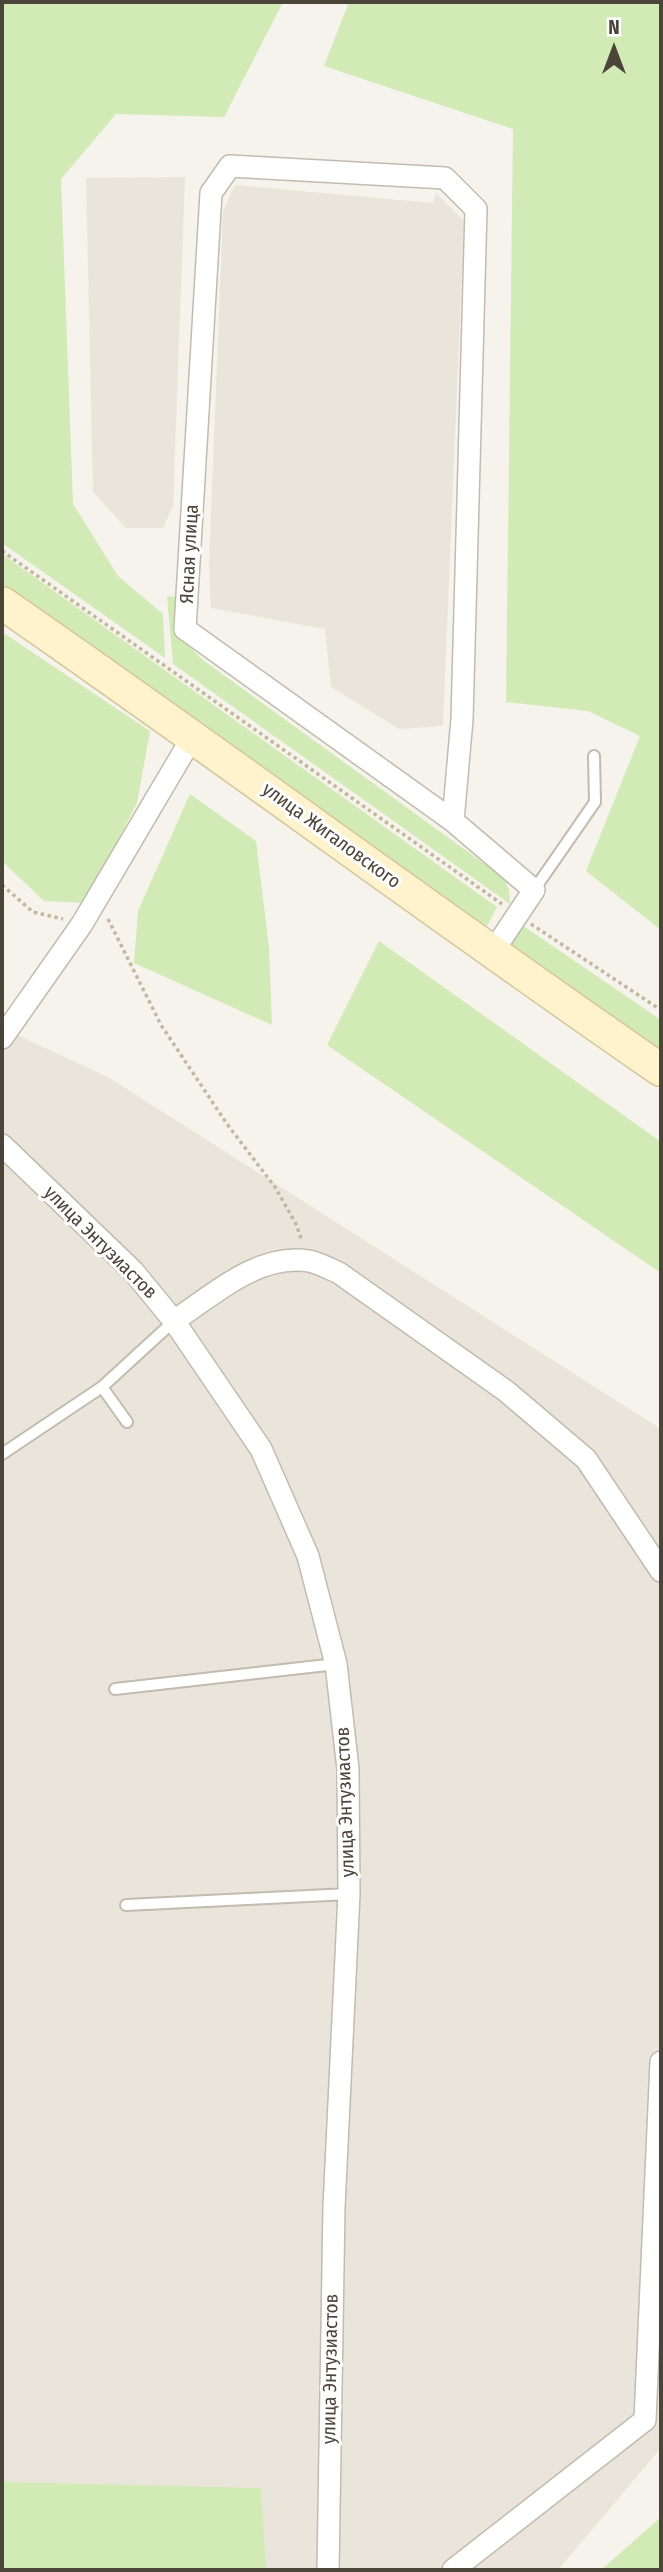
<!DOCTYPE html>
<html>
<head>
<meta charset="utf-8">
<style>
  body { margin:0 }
  #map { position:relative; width:663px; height:2572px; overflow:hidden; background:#f6f3ec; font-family:"Fira Sans Condensed",sans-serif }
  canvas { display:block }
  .frame { position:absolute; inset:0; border:4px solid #4b4439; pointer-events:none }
  .north { position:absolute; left:579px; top:14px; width:70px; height:70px; -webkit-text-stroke:5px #fff; paint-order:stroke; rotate:0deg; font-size:19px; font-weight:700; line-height:28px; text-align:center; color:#4b4439 }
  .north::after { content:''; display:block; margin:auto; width:24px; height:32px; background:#4b4439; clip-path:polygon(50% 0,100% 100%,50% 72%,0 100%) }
</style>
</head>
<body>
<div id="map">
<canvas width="663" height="2572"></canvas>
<div class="frame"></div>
<div class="north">N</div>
</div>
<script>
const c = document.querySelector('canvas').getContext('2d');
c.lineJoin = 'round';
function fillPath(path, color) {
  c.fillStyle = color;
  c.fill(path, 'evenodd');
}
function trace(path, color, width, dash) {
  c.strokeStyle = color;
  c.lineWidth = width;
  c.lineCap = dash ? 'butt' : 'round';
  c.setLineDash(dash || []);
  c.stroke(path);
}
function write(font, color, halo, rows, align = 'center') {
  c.font = font + ' "Fira Sans Condensed",sans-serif';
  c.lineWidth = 6;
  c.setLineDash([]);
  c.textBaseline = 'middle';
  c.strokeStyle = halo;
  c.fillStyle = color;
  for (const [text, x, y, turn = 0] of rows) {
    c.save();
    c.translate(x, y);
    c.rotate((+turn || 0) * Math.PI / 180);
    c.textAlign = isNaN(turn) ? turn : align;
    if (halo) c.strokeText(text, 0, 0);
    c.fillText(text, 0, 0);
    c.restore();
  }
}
fillPath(new Path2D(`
  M185 177 173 506 163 528H126L93 492 86 178Z
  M235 185 433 203 436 193 464 221 443 726 399 729 331 687 325 629 211 608 209 564 223 211Z
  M2 1028 108 1077 661 1429V2448L558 2570H2Z`), '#eae5da');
fillPath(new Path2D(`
  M2 2H283L224 117 116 114 61 179 73 504 118 576 163 614 165 658 2 543Z
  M349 2H661V930L586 871 640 736 588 711 506 702 513 129 324 66Z
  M2 554 497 907 485 930 2 588Z
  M167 596 181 598C180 635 178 639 207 663L504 878 509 890 510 904 173 664Z
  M2 632 150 731 137 803 86 903 44 901 2 861Z
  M190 794 256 841 269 947 272 1025 134 963 138 911Z
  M519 923 661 1020V1052L509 953 507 939Z
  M379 941 661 1142V1273L327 1045Z
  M2 2482 261 2488 266 2570H2Z
  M661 2517V2570H601Z`), '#d2eab5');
const service = new Path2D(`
  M534 890 595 802 594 756
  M102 1387 127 1422
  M2 1454 102 1387 174 1321
  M115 1689 336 1664
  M126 1905 349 1894`);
const minor = new Path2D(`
  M453 821 462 719 476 209 445 178 230 166 211 193 185 629 453 821 534 890 492 953
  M2 1038 82 924 193 736
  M2 1145 133 1271 174 1321 261 1449 308 1556 336 1664 348 1769 349 1894 334 2207 328 2570
  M174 1321C213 1295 258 1253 309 1261 319 1263 330 1269 339 1273L506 1391 586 1459 661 1571
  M453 2570 645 2420 661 2062`);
const secondary = new Path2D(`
  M2 603C223 756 439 917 661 1070`);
trace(service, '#c2bbae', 14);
trace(minor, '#c2bbae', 24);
trace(secondary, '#d6c79b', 35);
trace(new Path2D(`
  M2 551 502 904
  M2 885 33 912 63 919
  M108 919 161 1025 227 1124 275 1187 296 1224 302 1241
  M531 924 661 1010`), '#c4b79f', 3.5, [3.5, 3.5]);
trace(service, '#fff', 10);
trace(minor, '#fff', 21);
trace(secondary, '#fff3cd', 32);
write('19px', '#4b4439', '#fff', [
  ["Ясная улица",190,554,-87],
  ["улица Жигаловского",331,836,36],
  ["улица Энтузиастов",100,1243,45],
  ["улица Энтузиастов",346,1802,-92],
  ["улица Энтузиастов",331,2369,-89]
]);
</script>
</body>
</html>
